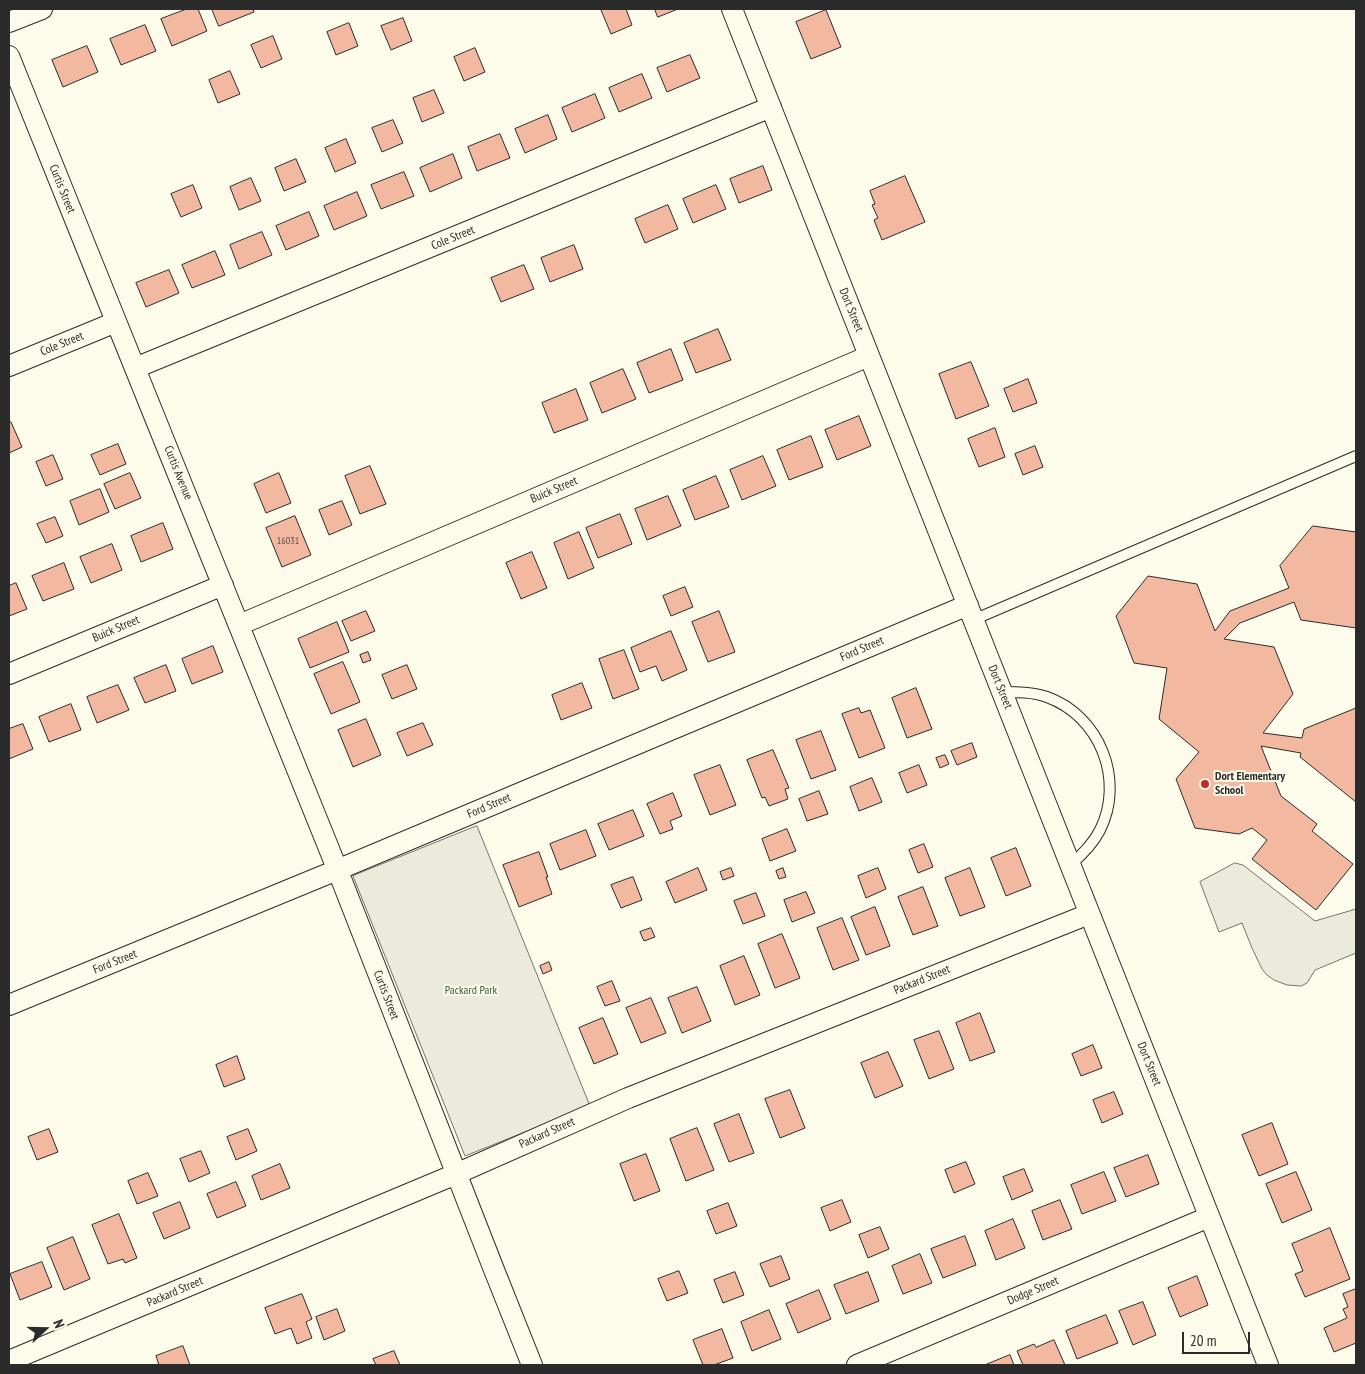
<!DOCTYPE html>
<html>
<head>
<meta charset="utf-8">
<style>
  body { margin:0 }
  #map { position:relative; width:1365px; height:1374px; overflow:hidden; background:#fdfbea; font-family:"PT Sans Narrow",sans-serif }
  canvas { display:block }
  .frame { position:absolute; inset:0; border:10px solid #2b2b2b; pointer-events:none }
  .north { position:absolute; left:20px; top:1304px; width:50px; height:50px; -webkit-text-stroke:4px #fdfbea; paint-order:stroke; rotate:69deg; font-size:14px; font-weight:700; line-height:20px; text-align:center; color:#2b2b2b }
  .north::after { content:''; display:block; margin:auto; width:18px; height:22px; background:#2b2b2b; clip-path:polygon(50% 0,100% 100%,50% 72%,0 100%) }
  .scale { position:absolute; left:1182px; top:1332px; width:68px; height:22px; box-sizing:border-box; border:2px solid #2b2b2b; border-top:0; padding-left:6px; font-size:15px; line-height:18px; white-space:nowrap; color:#2b2b2b; -webkit-text-stroke:4px #fdfbea; paint-order:stroke }
</style>
</head>
<body>
<div id="map">
<canvas width="1365" height="1374"></canvas>
<div class="frame"></div>
<div class="north">N</div>
<div class="scale">20 m</div>
</div>
<script>
const c = document.querySelector('canvas').getContext('2d');
c.lineJoin = 'round';
function fillPath(path, color) {
  c.fillStyle = color;
  c.fill(path, 'evenodd');
}
function trace(path, color, width, dash) {
  c.strokeStyle = color;
  c.lineWidth = width;
  c.lineCap = dash ? 'butt' : 'round';
  c.setLineDash(dash || []);
  c.stroke(path);
}
function write(font, color, halo, rows, align = 'center') {
  c.font = font + ' "PT Sans Narrow",sans-serif';
  c.lineWidth = 4;
  c.setLineDash([]);
  c.textBaseline = 'middle';
  c.strokeStyle = halo;
  c.fillStyle = color;
  for (const [text, x, y, turn = 0] of rows) {
    c.save();
    c.translate(x, y);
    c.rotate((+turn || 0) * Math.PI / 180);
    c.textAlign = isNaN(turn) ? turn : align;
    if (halo) c.strokeText(text, 0, 0);
    c.fillText(text, 0, 0);
    c.restore();
  }
}
const green = new Path2D(`
  M477 826 590 1106 465 1156 353 876Z
  M1235 863 1243 865 1315 921 1356 909V953L1315 970 1307 983 1301 986 1287 985 1274 980 1267 975 1262 969 1252 948 1242 923 1219 932 1200 882Z`);
fillPath(green, '#ecebdb');
trace(green, '#74746e', 1);
const building = new Path2D(`
  M187 9H198L207 31 172 46 161 19Z
  M212 9H253L254 12 219 26Z
  M605 9H626L632 25 611 34 601 10Z
  M655 9H678L658 17Z
  M826 10 841 47 811 59 796 22Z
  M403 18 412 41 391 50 381 26Z
  M349 23 358 46 336 55 327 32Z
  M145 25 156 51 121 65 110 39Z
  M273 36 282 59 261 68 251 45Z
  M87 46 98 72 63 87 52 60Z
  M475 48 485 72 464 81 454 57Z
  M690 55 700 78 667 92 657 68Z
  M230 71 240 94 218 103 209 80Z
  M642 74 652 98 619 112 609 88Z
  M434 90 444 113 422 122 413 98Z
  M595 94 605 118 572 132 562 108Z
  M548 115 557 139 525 153 515 129Z
  M393 120 403 143 382 152 372 128Z
  M500 134 510 158 477 171 468 147Z
  M346 139 356 163 335 172 325 148Z
  M453 154 462 178 430 192 420 168Z
  M296 159 306 182 284 191 275 168Z
  M763 166 772 190 739 203 730 179Z
  M404 172 414 196 381 209 371 185Z
  M905 176 925 222 882 240 874 220 878 218 872 205 875 204 870 191Z
  M251 178 261 201 239 210 230 187Z
  M193 185 202 208 181 217 171 194Z
  M716 185 726 209 693 223 683 199Z
  M357 192 367 216 334 230 324 206Z
  M668 205 678 229 645 243 635 219Z
  M309 212 319 236 286 250 276 226Z
  M262 232 272 255 239 269 230 245Z
  M574 245 583 269 550 282 541 258Z
  M215 251 225 275 192 288 182 265Z
  M524 265 534 289 501 302 491 278Z
  M169 270 179 293 146 307 136 283Z
  M718 329 731 360 696 373 684 343Z
  M671 349 683 380 649 393 637 363Z
  M971 362 989 406 956 419 939 374Z
  M623 369 636 399 602 413 590 383Z
  M1028 379 1037 403 1013 412 1004 389Z
  M576 389 588 420 554 433 542 403Z
  M859 416 871 446 837 460 825 430Z
  M11 422 22 447 9 453V423Z
  M995 428 1005 457 979 467 968 439Z
  M811 436 823 467 789 480 777 450Z
  M118 444 126 464 100 475 91 455Z
  M1035 446 1043 467 1023 475 1015 454Z
  M53 455 63 479 46 486 36 462Z
  M763 456 776 486 742 500 730 470Z
  M370 466 386 504 360 514 345 476Z
  M130 473 141 498 115 509 104 484Z
  M279 473 291 503 266 513 254 484Z
  M716 476 729 507 695 520 683 490Z
  M100 489 109 512 79 525 70 501Z
  M668 496 681 526 647 540 635 509Z
  M342 501 352 525 329 535 319 510Z
  M620 514 632 544 598 558 586 528Z
  M295 516 311 555 282 567 266 528Z
  M55 517 63 536 46 543 37 524Z
  M163 523 173 549 141 562 131 536Z
  M1313 526 1356 532V628L1301 620 1294 602 1240 623 1224 639 1274 647 1293 694 1263 733 1302 738 1304 729 1356 708V802L1300 757 1301 753 1261 746 1281 796 1317 824 1312 831 1353 864 1316 910 1252 859 1267 840 1252 828 1239 834 1195 828 1176 779 1199 752 1159 719 1167 668 1134 663 1116 616 1148 576 1197 584 1215 631 1230 611 1289 588 1280 566Z
  M579 532 594 568 568 579 554 543Z
  M112 544 122 570 91 583 80 557Z
  M532 552 547 588 521 599 506 563Z
  M64 563 74 589 43 601 32 576Z
  M16 583 27 609 9 616V586Z
  M685 587 693 607 671 616 663 596Z
  M366 611 375 631 351 641 342 621Z
  M719 611 735 652 708 662 692 622Z
  M337 622 349 652 310 668 298 639Z
  M671 631 687 670 662 681 656 666 640 672 631 648Z
  M213 646 223 672 192 684 182 659Z
  M624 650 639 689 613 699 599 659Z
  M368 652 371 660 363 663 360 655Z
  M343 662 360 702 331 714 314 674Z
  M166 665 176 691 145 703 134 678Z
  M407 665 417 689 392 699 382 675Z
  M582 683 592 708 561 720 552 695Z
  M118 685 129 710 97 723 87 697Z
  M916 688 932 729 907 738 892 698Z
  M71 704 81 730 49 742 39 717Z
  M859 708 861 713 870 710 885 748 859 758 842 714Z
  M366 719 381 755 353 767 338 730Z
  M423 723 433 745 407 756 397 733Z
  M23 724 33 749 9 759V729Z
  M821 731 836 770 811 779 796 740Z
  M972 743 977 757 957 765 951 751Z
  M773 750 789 788 785 789 788 799 769 806 765 797 762 798 747 760Z
  M945 755 949 764 940 768 936 758Z
  M720 765 736 805 710 815 694 775Z
  M919 765 927 785 907 793 899 773Z
  M872 778 882 802 859 811 850 787Z
  M819 791 828 814 807 821 799 799Z
  M673 793 682 816 670 821 673 829 660 834 647 804Z
  M633 810 644 836 609 850 598 824Z
  M787 829 796 851 770 861 762 839Z
  M586 830 596 856 560 870 550 844Z
  M924 844 933 867 918 873 909 850Z
  M1016 848 1031 886 1006 896 991 858Z
  M539 852 548 877H546L552 894 519 907 503 865Z
  M698 868 707 890 675 903 666 882Z
  M731 868 734 876 723 880 720 872Z
  M783 868 786 877 779 879 776 871Z
  M878 868 886 889 866 898 858 876Z
  M970 868 985 907 960 916 945 878Z
  M633 877 642 900 621 908 611 885Z
  M923 887 938 926 913 935 898 897Z
  M806 892 815 913 792 922 784 900Z
  M756 893 765 916 743 924 734 901Z
  M875 907 890 946 866 955 851 917Z
  M842 918 859 960 833 970 817 928Z
  M651 928 655 937 644 941 640 932Z
  M782 934 800 978 775 988 758 944Z
  M744 956 760 995 735 1005 720 966Z
  M549 962 552 970 543 974 540 966Z
  M612 981 620 1001 605 1006 597 987Z
  M697 987 711 1021 682 1033 668 998Z
  M651 998 666 1033 641 1043 626 1008Z
  M980 1013 995 1052 970 1061 956 1023Z
  M603 1018 618 1054 594 1064 579 1028Z
  M939 1031 954 1069 929 1079 914 1040Z
  M1093 1045 1102 1068 1081 1076 1072 1054Z
  M888 1052 903 1086 875 1098 861 1063Z
  M237 1056 245 1079 224 1087 216 1065Z
  M790 1090 805 1128 780 1138 765 1099Z
  M1114 1092 1123 1114 1102 1123 1093 1100Z
  M739 1114 754 1153 729 1162 714 1124Z
  M1272 1123 1288 1164 1259 1176 1242 1135Z
  M697 1128 714 1170 686 1181 670 1139Z
  M49 1129 58 1152 37 1160 28 1137Z
  M248 1129 257 1151 236 1160 227 1137Z
  M201 1151 210 1173 189 1182 180 1159Z
  M646 1154 660 1191 634 1201 620 1164Z
  M1148 1155 1159 1184 1126 1197 1114 1168Z
  M966 1162 975 1184 954 1193 945 1170Z
  M280 1164 290 1188 261 1200 252 1176Z
  M1024 1169 1033 1191 1012 1200 1003 1177Z
  M1104 1172 1116 1201 1082 1214 1071 1185Z
  M1296 1172 1312 1210 1282 1223 1266 1184Z
  M148 1173 158 1196 137 1204 128 1181Z
  M236 1182 246 1206 217 1218 207 1194Z
  M842 1200 851 1222 830 1231 821 1208Z
  M1060 1200 1072 1229 1043 1240 1032 1211Z
  M180 1202 190 1228 164 1239 153 1213Z
  M728 1203 737 1226 716 1234 707 1211Z
  M119 1214 137 1258 125 1263 123 1259 108 1264 92 1225Z
  M1013 1219 1025 1248 996 1260 985 1231Z
  M880 1227 889 1249 868 1258 859 1235Z
  M1330 1228 1350 1279 1305 1297 1295 1274 1303 1271 1292 1244Z
  M965 1236 976 1265 943 1278 931 1249Z
  M73 1237 90 1279 64 1290 47 1248Z
  M920 1254 932 1283 903 1294 892 1266Z
  M781 1256 790 1279 770 1287 760 1264Z
  M42 1262 52 1287 20 1300 10 1274Z
  M679 1271 688 1293 667 1301 658 1279Z
  M735 1272 744 1295 723 1303 714 1280Z
  M868 1272 879 1301 846 1314 834 1285Z
  M1197 1276 1208 1305 1180 1317 1168 1288Z
  M1356 1289V1343L1334 1352 1324 1328 1347 1318 1343 1309 1348 1307 1343 1294Z
  M819 1290 831 1319 798 1333 786 1304Z
  M302 1294 312 1319 306 1322 312 1338 297 1344 291 1328 275 1334 265 1308Z
  M1143 1302 1156 1335 1133 1345 1119 1311Z
  M337 1309 345 1331 324 1340 316 1317Z
  M769 1310 781 1339 752 1351 741 1322Z
  M1106 1315 1118 1343 1077 1359 1066 1331Z
  M722 1329 733 1358 714 1365H703L693 1340Z
  M1054 1340 1065 1365H1023L1017 1351 1034 1344 1036 1347Z
  M183 1346 190 1365H159L156 1356Z
  M394 1351 400 1365H376L373 1359Z
  M1010 1355 1014 1365H985Z`);
fillPath(building, '#f2b8a0');
trace(building, '#2b2b2b', 1);
const lane = new Path2D(`
  M973 620 1356 456
  M1002 692C1017 692 1033 692 1047 697 1100 716 1125 780 1100 830 1093 844 1082 855 1070 865`);
const street = new Path2D(`
  M732 9 1268 1365
  M9 22 42 9
  M9 56C118 328 230 599 338 871 403 1036 466 1201 532 1365
  M9 366 116 322
  M135 368 771 107
  M239 625 869 356
  M9 674 223 585
  M9 1005 337 870 968 605
  M9 1361 456 1174 628 1098 1089 914
  M857 1365 1209 1217`);
trace(lane, '#2b2b2b', 12);
trace(street, '#2b2b2b', 22);
trace(lane, '#fdfbea', 10);
trace(street, '#fdfbea', 20);
for (const [x, y, r, color] of [
  [1205,784,5,"#c62828"]
]) {
  const dot = new Path2D();
  dot.arc(x, y, r, 0, 2 * Math.PI);
  c.fillStyle = color;
  c.fill(dot);
  trace(dot, '#fdfbea', 2);
}
write('10px', '#5d4e48', null, [
  ["16031",288,541]
]);
write('12px', '#2b2b2b', '#fdfbea', [
  ["Curtis Street",62,189,68],
  ["Cole Street",453,238,-22],
  ["Dort Street",851,310,68],
  ["Cole Street",62,344,-22],
  ["Curtis Avenue",178,473,68],
  ["Buick Street",554,490,-23],
  ["Buick Street",116,629,-23],
  ["Ford Street",862,649,-23],
  ["Dort Street",1000,687,68],
  ["Ford Street",489,806,-23],
  ["Ford Street",115,962,-22],
  ["Packard Street",922,980,-22],
  ["Curtis Street",386,995,69],
  ["Dort Street",1149,1064,68],
  ["Packard Street",547,1133,-24],
  ["Dodge Street",1033,1291,-23],
  ["Packard Street",175,1292,-23]
]);
write('bold 12px', '#2b2b2b', '#fdfbea', [
  ["Dort Elementary",1215,777],
  ["School",1215,791]
], 'left');
write('12px', '#34623c', '#fdfbea', [
  ["Packard Park",471,991]
]);
</script>
</body>
</html>
